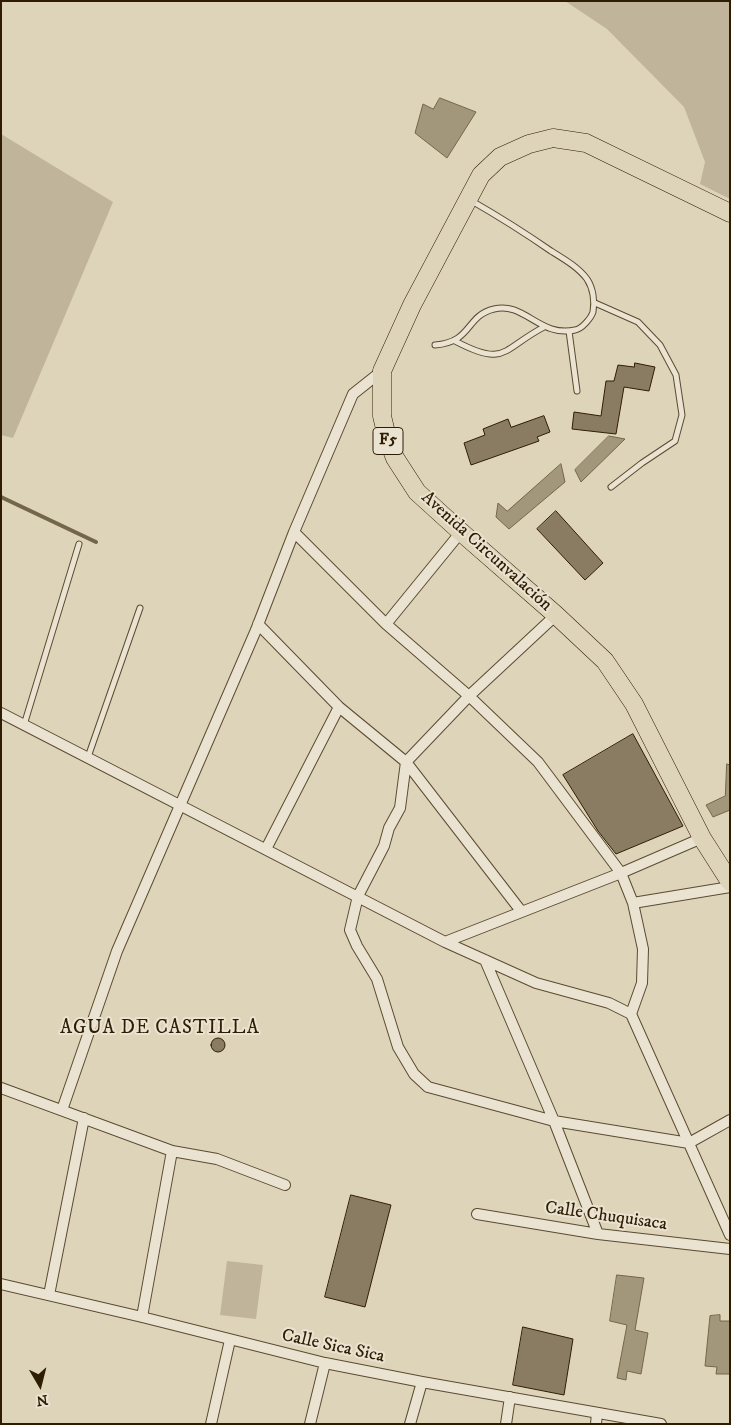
<!DOCTYPE html>
<html>
<head>
<meta charset="utf-8">
<style>
  body { margin:0 }
  #map { position:relative; width:731px; height:1425px; overflow:hidden; background:#ded4b9; font-family:"IM FELL DW Pica",serif }
  canvas { display:block }
  .frame { position:absolute; inset:0; border:2px solid #2f1d03; pointer-events:none }
  .north { position:absolute; left:15px; top:1360px; width:50px; height:50px; -webkit-text-stroke:4px #eae3d2; paint-order:stroke; rotate:172deg; font-size:14px; font-weight:700; line-height:20px; text-align:center; color:#2f1d03 }
  .north::after { content:''; display:block; margin:auto; width:18px; height:22px; background:#2f1d03; clip-path:polygon(50% 0,100% 100%,50% 72%,0 100%) }
</style>
</head>
<body>
<div id="map">
<canvas width="731" height="1425"></canvas>
<div class="frame"></div>
<div class="north">N</div>
</div>
<script>
const c = document.querySelector('canvas').getContext('2d');
c.lineJoin = 'round';
function fillPath(path, color) {
  c.fillStyle = color;
  c.fill(path, 'evenodd');
}
function trace(path, color, width, dash) {
  c.strokeStyle = color;
  c.lineWidth = width;
  c.lineCap = dash ? 'butt' : 'round';
  c.setLineDash(dash || []);
  c.stroke(path);
}
function write(font, color, halo, rows, align = 'center') {
  c.font = font + ' "IM FELL DW Pica",serif';
  c.lineWidth = 4;
  c.setLineDash([]);
  c.textBaseline = 'middle';
  c.strokeStyle = halo;
  c.fillStyle = color;
  for (const [text, x, y, turn = 0] of rows) {
    c.save();
    c.translate(x, y);
    c.rotate((+turn || 0) * Math.PI / 180);
    c.textAlign = isNaN(turn) ? turn : align;
    if (halo) c.strokeText(text, 0, 0);
    c.fillText(text, 0, 0);
    c.restore();
  }
}
fillPath(new Path2D(`
  M565 1H730V199L700 184 705 162 684 107 607 29Z
  M1 134 113 202 13 438 1 435Z
  M227 1261 263 1265 256 1319 220 1315Z`), '#c0b59a');
const water = new Path2D(`
  M440 98 476 112 447 158 415 133 423 104 433 109Z
  M609 436 625 439 581 482 575 470Z
  M561 464 565 482 509 529 496 517 498 503 507 511Z
  M727 764 730 765V810L713 817 706 805 725 796Z
  M617 1275 644 1278 635 1330 648 1333 641 1374 627 1371 626 1380 617 1378 627 1325 610 1321Z
  M720 1315V1321H730V1374H716L717 1367 705 1366 710 1316Z`);
fillPath(water, '#a2967b');
trace(water, '#74664b', 1);
trace(new Path2D(`
  M1 497 96 542`), '#74664b', 4);
const building = new Path2D(`
  M635 363 655 367 649 391 624 387 616 434 572 429 574 412 601 416 606 381H614L618 365 634 367Z
  M544 416 550 432 537 437 539 441 471 465 464 443 485 435 483 429 508 419 511 427Z
  M556 511 603 563 585 580 537 529Z
  M633 734 683 826 616 854 598 831 563 775Z
  M211 1045a7 7 0 1 1 14 0a7 7 0 1 1-14 0Z
  M351 1195 391 1205 365 1307 325 1297Z
  M523 1327 573 1339 564 1395 513 1385Z`);
fillPath(building, '#8a7c62');
trace(building, '#2f1d03', 1);
const lane = new Path2D(`
  M595 303 638 322 660 345 676 375 682 415 675 441 642 463 611 487
  M569 331 577 391
  M455 341C506 368 502 349 544 327
  M435 345C473 342 465 316 494 309 524 301 540 338 575 330 582 329 591 318 593 312 595 301 593 288 587 279 578 267 564 259 551 251 525 233 498 216 470 200
  M24 725 79 544
  M88 757 140 608`);
const street = new Path2D(`
  M294 532 386 624 469 696 538 762 621 873 633 903 643 949 642 983 631 1014
  M556 615 469 696 406 762 400 808 389 828 384 846 358 896 350 930 357 946 377 979 398 1047 414 1074 428 1087 554 1121 689 1143 730 1120
  M258 624 339 707 406 762 521 911
  M386 624 461 532
  M1 713 445 942 536 983 609 1003 631 1014 730 1235
  M266 849 339 707
  M633 903 730 887
  M445 942 621 873 702 838
  M485 960 554 1121 598 1234
  M1 1088 172 1151 217 1159 285 1185
  M62 1110 117 951 256 630 294 532 353 394 382 371
  M477 1214 598 1234 730 1249
  M1 1284 142 1317 325 1363 422 1382 661 1424
  M49 1295 84 1118
  M142 1317 172 1151
  M211 1424 230 1340
  M310 1424 325 1363
  M410 1424 422 1382
  M506 1424 510 1397
  M596 1424 597 1413`);
const highway = new Path2D(`
  M730 213 586 143 553 138 529 144 500 157 481 175 412 305 382 371V416L387 437 395 458 417 492 461 532 556 615 605 661 634 704 702 838 730 882`);
trace(lane, '#5b4b30', 7);
trace(street, '#5b4b30', 12);
trace(highway, '#2f1d03', 19);
trace(lane, '#eae3d2', 5);
trace(street, '#eae3d2', 10);
trace(highway, '#ded4b9', 18);
for (const [x, y, w] of [
  [388,441,30]
]) {
  const box = new Path2D();
  box.roundRect(x - w / 2, y - 13.5, w, 27, 4);
  c.fillStyle = '#eae3d2';
  c.fill(box);
  trace(box, '#2f1d03', 1);
}
write('bold 16px', '#2f1d03', null, [
  ["F5",388,441]
]);
write('18px', '#2f1d03', '#eae3d2', [
  ["Avenida Circunvalación",486,552,42],
  ["Calle Chuquisaca",606,1217,8],
  ["Calle Sica Sica",333,1347,12]
]);
c.letterSpacing = '1px';
write('19px', '#2f1d03', '#eae3d2', [
  ["AGUA DE CASTILLA",160,1029]
]);
c.letterSpacing = '0px';
</script>
</body>
</html>
